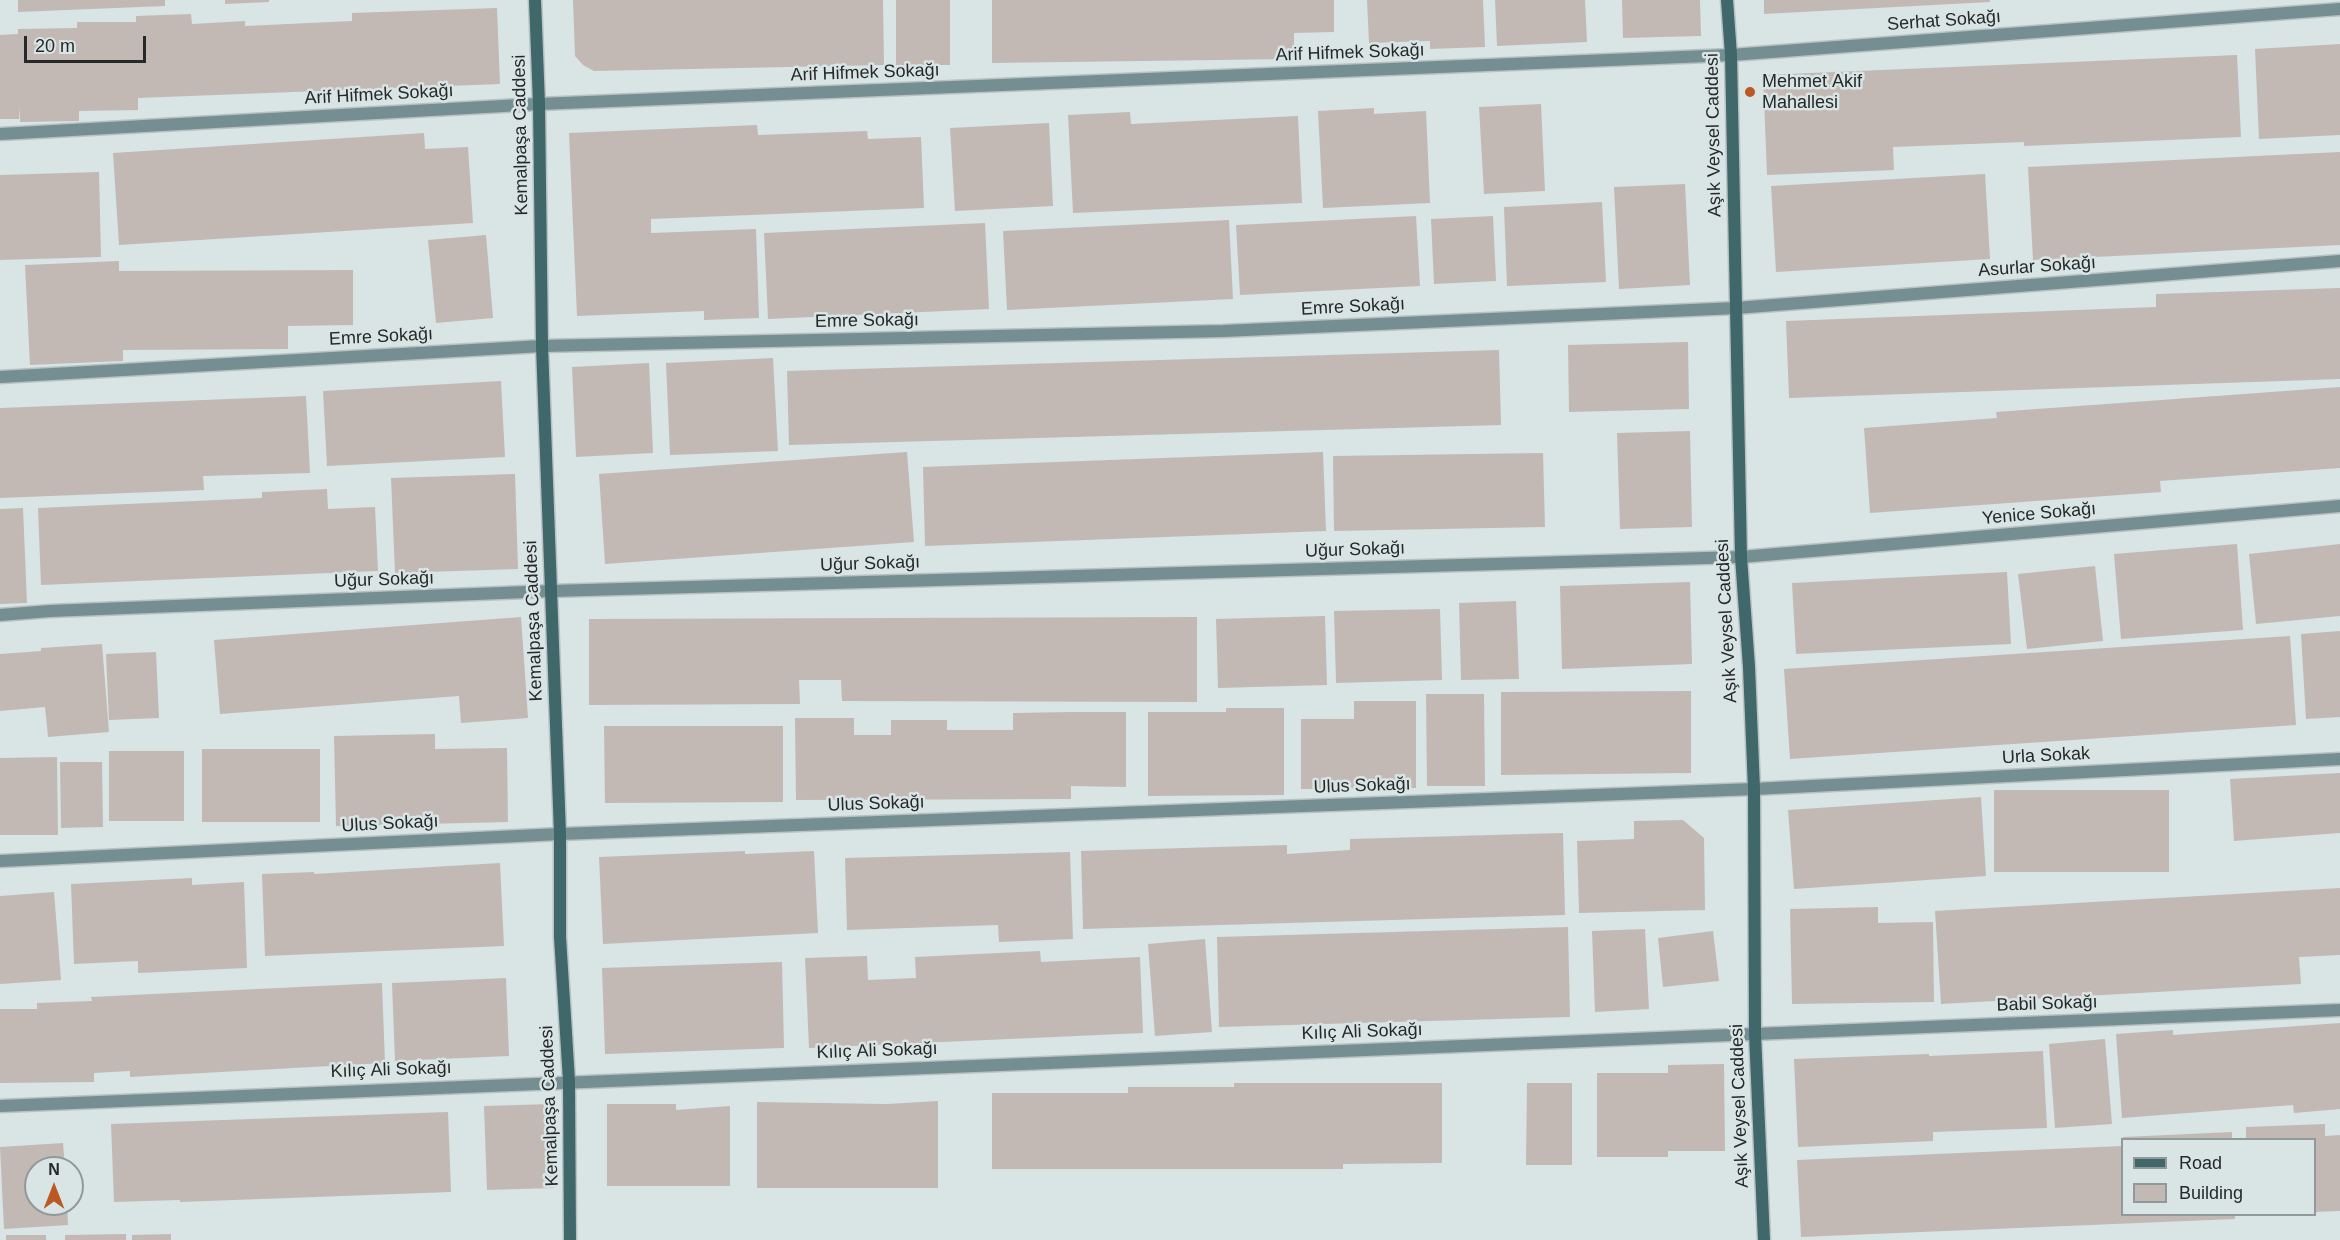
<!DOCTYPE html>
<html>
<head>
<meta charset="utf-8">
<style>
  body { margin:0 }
  #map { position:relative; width:2340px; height:1240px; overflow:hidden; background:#d9e4e5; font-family:Helvetica,sans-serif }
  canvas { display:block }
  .legend { position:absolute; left:2121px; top:1138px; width:195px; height:78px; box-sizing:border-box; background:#d9e4e5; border:2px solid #91999a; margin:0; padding:8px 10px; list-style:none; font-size:18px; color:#25292a }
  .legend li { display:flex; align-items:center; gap:12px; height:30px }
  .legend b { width:30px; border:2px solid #91999a }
  .north { position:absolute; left:24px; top:1156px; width:60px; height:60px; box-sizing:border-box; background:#d9e4e5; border:2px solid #91999a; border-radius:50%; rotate:0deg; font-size:16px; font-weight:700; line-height:24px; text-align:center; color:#25292a }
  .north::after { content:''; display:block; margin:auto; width:21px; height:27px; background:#bc5821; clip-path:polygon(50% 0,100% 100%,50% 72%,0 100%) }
  .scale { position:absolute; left:24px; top:36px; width:122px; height:27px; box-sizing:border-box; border:3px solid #25292a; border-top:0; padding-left:8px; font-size:18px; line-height:21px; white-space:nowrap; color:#25292a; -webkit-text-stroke:4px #d9e4e5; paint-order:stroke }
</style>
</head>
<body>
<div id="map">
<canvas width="2340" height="1240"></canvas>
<ul class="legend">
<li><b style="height:8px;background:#40676a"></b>Road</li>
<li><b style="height:16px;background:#c2b9b5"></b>Building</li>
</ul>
<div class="north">N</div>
<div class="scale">20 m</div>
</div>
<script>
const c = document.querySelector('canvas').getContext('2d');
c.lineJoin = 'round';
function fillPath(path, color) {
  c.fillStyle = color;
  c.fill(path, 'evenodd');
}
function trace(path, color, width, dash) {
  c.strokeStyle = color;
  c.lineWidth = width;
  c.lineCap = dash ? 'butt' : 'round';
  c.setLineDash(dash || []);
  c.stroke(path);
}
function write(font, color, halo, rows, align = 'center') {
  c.font = font + ' Helvetica,sans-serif';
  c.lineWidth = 5;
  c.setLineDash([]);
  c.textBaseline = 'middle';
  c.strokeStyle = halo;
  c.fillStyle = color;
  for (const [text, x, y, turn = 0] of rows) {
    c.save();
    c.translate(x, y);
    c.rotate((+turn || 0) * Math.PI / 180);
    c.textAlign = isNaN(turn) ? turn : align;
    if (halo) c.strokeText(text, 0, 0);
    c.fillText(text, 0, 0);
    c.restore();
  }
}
fillPath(new Path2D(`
  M18 0H165V6L18 12Z
  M225 0H269V2L225 4Z
  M573 0H883L884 65 594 71 583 65 575 56Z
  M896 0H950V65H896Z
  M992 0H1334V32L1294 33V59L992 63Z
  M1367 0H1483L1485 47 1430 49V41L1369 43Z
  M1495 0H1585L1587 42 1497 46Z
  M1622 0H1700L1701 36 1623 38Z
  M1764 0H1990V2L1764 14Z
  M497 8 500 84 138 98V110L79 111V121L20 122V107L19 119H0V35L18 34V29L77 28V22H136V16L191 14 192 24 245 21V26L352 21V13Z
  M2340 44V135L2259 139 2255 49Z
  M2237 55 2241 137 2024 146V142L1893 147 1894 170 1767 175 1763 75Z
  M1541 104 1545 191 1484 194 1479 107Z
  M1374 108V114L1426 111 1430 203 1323 208 1318 111Z
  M1130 112 1131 124 1298 116 1302 203 1073 213 1068 115Z
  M1049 123 1053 206 955 211 950 128Z
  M757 125 758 135 867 131 868 139 921 137 924 208 651 219V233L756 229 759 318 704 320V311L577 316 569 133Z
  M424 133 425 149 468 147 473 223 119 245 113 153Z
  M2340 152V245L2033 260 2028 167Z
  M99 172 101 257 0 260V175Z
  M1985 174 1990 259 1776 272 1771 186Z
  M1685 184 1690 285 1619 289 1614 187Z
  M1602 202 1606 282 1507 286 1504 207Z
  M1416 216 1420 286 1240 295 1236 225Z
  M1493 216 1496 281 1434 284 1431 219Z
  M1229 220 1233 299 1007 310 1003 231Z
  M985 223 989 309 768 319 764 233Z
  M486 235 493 318 436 323 428 240Z
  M119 261V271L353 270V325L288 326V349L123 350V361L30 365 25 265Z
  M2340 288V379L1789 398 1786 321 2156 307V294Z
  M1688 342 1689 409 1569 412 1568 345Z
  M1499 350 1501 425 789 445 787 371Z
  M773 358 778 451 670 455 666 363Z
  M649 363 653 453 576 457 572 367Z
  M501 381 505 457 327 466 323 391Z
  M2340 387V468L2160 481 2161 492 1870 513 1864 428 1997 418 1996 412Z
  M306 396 310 473 203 476 204 490 0 498V408Z
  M1690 431 1692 527 1620 529 1617 433Z
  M907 452 914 542 605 564 599 474Z
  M1323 452 1326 531 925 546 923 467Z
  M1543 453 1545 527 1334 531 1333 456Z
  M515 474 518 569 395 573 391 478Z
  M327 489 328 509 375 507 378 571 41 585 38 508 262 498V492Z
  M23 508 27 603 0 604V509Z
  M2237 544 2243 630 2121 639 2114 554Z
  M2340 544V616L2256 624 2249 554Z
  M2095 566 2103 641 2027 649 2018 574Z
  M2007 572 2011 644 1796 654 1792 583Z
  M1690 582 1692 664 1562 669 1560 586Z
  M1516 601 1519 679 1461 680 1459 603Z
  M1440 609 1442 680 1336 683 1334 611Z
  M1325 616 1327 685 1218 688 1216 619Z
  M521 617 528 718 461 723 459 696 220 714 214 640Z
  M1197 617V702L842 701 841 680H799L800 704 589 705V619Z
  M2340 631V717L2306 719 2301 634Z
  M2290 636 2296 725 1790 759 1784 669Z
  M102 644 109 732 48 737 45 707 0 711V654L41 651V648Z
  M156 652 159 718 109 720 106 654Z
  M1691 691V773L1501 775V692Z
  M1426 694H1484L1485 786H1427Z
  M1354 701H1416V788L1301 789V719H1354Z
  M1226 708H1284V795L1148 796V712H1226Z
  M1071 712H1126V787L1071 786V799L796 800 795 718H854V735H891V720H947V730H1013V713Z
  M604 726H783V802L605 803Z
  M435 734V749L507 748 508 822 336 826 334 736Z
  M202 749H320V822H202Z
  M109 751H184V821H109Z
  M57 757 58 835H0V758Z
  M60 762H102L103 827 61 828Z
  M2340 773V833L2234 841 2230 779Z
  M1994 790H2169V872H1994Z
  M1981 797 1986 876 1794 889 1788 810Z
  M1683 820 1704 838 1705 910 1579 913 1577 841 1634 839V821Z
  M1563 833 1565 915 1083 929 1081 851 1287 845V854L1350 850V839Z
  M745 851V854L814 851 818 933 603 944 599 857Z
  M1070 852 1073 939 999 942 998 925 847 930 845 858Z
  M500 863 504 946 265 956 262 874 314 872V874Z
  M192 878V885L244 882 247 968 138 973V961L74 964 71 884Z
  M2340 888V955L2299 957 2301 984 1941 1004 1935 911Z
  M54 892 61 980 0 984V896Z
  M1878 907V923L1933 922 1934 1002 1792 1004 1790 909Z
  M1568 927 1570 1017 1219 1027 1217 937Z
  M1645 929 1649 1009 1595 1012 1592 931Z
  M1713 931 1719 981 1663 987 1658 938Z
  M1205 939 1212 1032 1155 1036 1148 944Z
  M1040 951 1041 962 1140 957 1143 1033 809 1048 805 958 867 956 868 980 916 978 915 957Z
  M782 962 784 1048 605 1054 602 968Z
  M506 978 509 1056 395 1061 392 983Z
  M382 983 385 1063 130 1077V1071L94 1073V1082L0 1083V1009H37V1003L92 1001 91 997Z
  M2340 1023V1109L2294 1113 2293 1105 2122 1118 2116 1034 2173 1030V1035Z
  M2105 1039 2112 1124 2055 1128 2049 1044Z
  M2043 1051 2047 1128 1933 1132V1141L1798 1147 1794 1059 1929 1054V1056Z
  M1724 1064 1725 1151H1668V1157H1597V1073H1668V1065Z
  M1234 1083H1442V1163L1343 1164V1169H992V1093H1128V1087H1234Z
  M1527 1083H1572V1165H1526Z
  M938 1101V1188H757V1102L887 1104Z
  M551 1104 554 1188 487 1190 484 1106Z
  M607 1104H676V1110L730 1106V1186H607Z
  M448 1112 451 1192 180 1202V1200L114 1202 111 1124Z
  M2325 1124V1136L2340 1135V1211L2314 1212V1140H2246V1127Z
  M2232 1132V1140H2123V1137Z
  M63 1143 65 1168H36V1204H67L68 1225 4 1229 0 1147Z
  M2122 1146V1215H2235V1219L1801 1237 1797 1160Z
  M126 1234V1240H65V1235Z
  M171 1234V1240H132V1235Z
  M6 1235H46V1240H6Z`), '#c2b9b5');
const minor = new Path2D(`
  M0 134 539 104 1731 55 2340 9
  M0 377 542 346 1223 331 1736 308 2340 261
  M0 615 50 611 551 591 1741 557 2340 506
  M0 861 560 834 1754 789 2340 759
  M0 1106 2340 1010`);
const secondary = new Path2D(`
  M535 0 539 104 542 346 560 834V937L569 1081 570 1240
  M1727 0 1731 55 1741 557 1749 667 1754 789 1755 1034 1764 1240`);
trace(minor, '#b9c2c3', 15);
trace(secondary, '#b9c2c3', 15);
trace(minor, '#758e91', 12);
trace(secondary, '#40676a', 12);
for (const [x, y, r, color] of [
  [1750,92,6,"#bc5821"]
]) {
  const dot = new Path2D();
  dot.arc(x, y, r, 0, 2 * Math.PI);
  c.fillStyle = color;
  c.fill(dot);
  trace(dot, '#d9e4e5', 2);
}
write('18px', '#25292a', '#d9e4e5', [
  ["Serhat Sokağı",1944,21,-4],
  ["Arif Hifmek Sokağı",1350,53,-2],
  ["Arif Hifmek Sokağı",865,73,-2],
  ["Arif Hifmek Sokağı",379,95,-3],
  ["Kemalpaşa Caddesi",521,135,-91],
  ["Aşık Veysel Caddesi",1714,135,-91],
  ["Asurlar Sokağı",2037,267,-4],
  ["Emre Sokağı",1353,307,-3],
  ["Emre Sokağı",867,321,-1],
  ["Emre Sokağı",381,337,-3],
  ["Yenice Sokağı",2039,514,-5],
  ["Uğur Sokağı",1355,550,-2],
  ["Uğur Sokağı",870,564,-2],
  ["Uğur Sokağı",384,580,-2],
  ["Kemalpaşa Caddesi",534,621,-92],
  ["Aşık Veysel Caddesi",1727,621,-93],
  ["Urla Sokak",2046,756,-3],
  ["Ulus Sokağı",1362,786,-2],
  ["Ulus Sokağı",876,804,-2],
  ["Ulus Sokağı",390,824,-3],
  ["Babil Sokağı",2047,1004,-2],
  ["Kılıç Ali Sokağı",1362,1032,-2],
  ["Kılıç Ali Sokağı",877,1051,-2],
  ["Kılıç Ali Sokağı",391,1070,-2],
  ["Kemalpaşa Caddesi",550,1106,-92],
  ["Aşık Veysel Caddesi",1740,1106,-92]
]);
write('18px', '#25292a', '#d9e4e5', [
  ["Mehmet Akif",1762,82],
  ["Mahallesi",1762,103]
], 'left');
</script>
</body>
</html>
